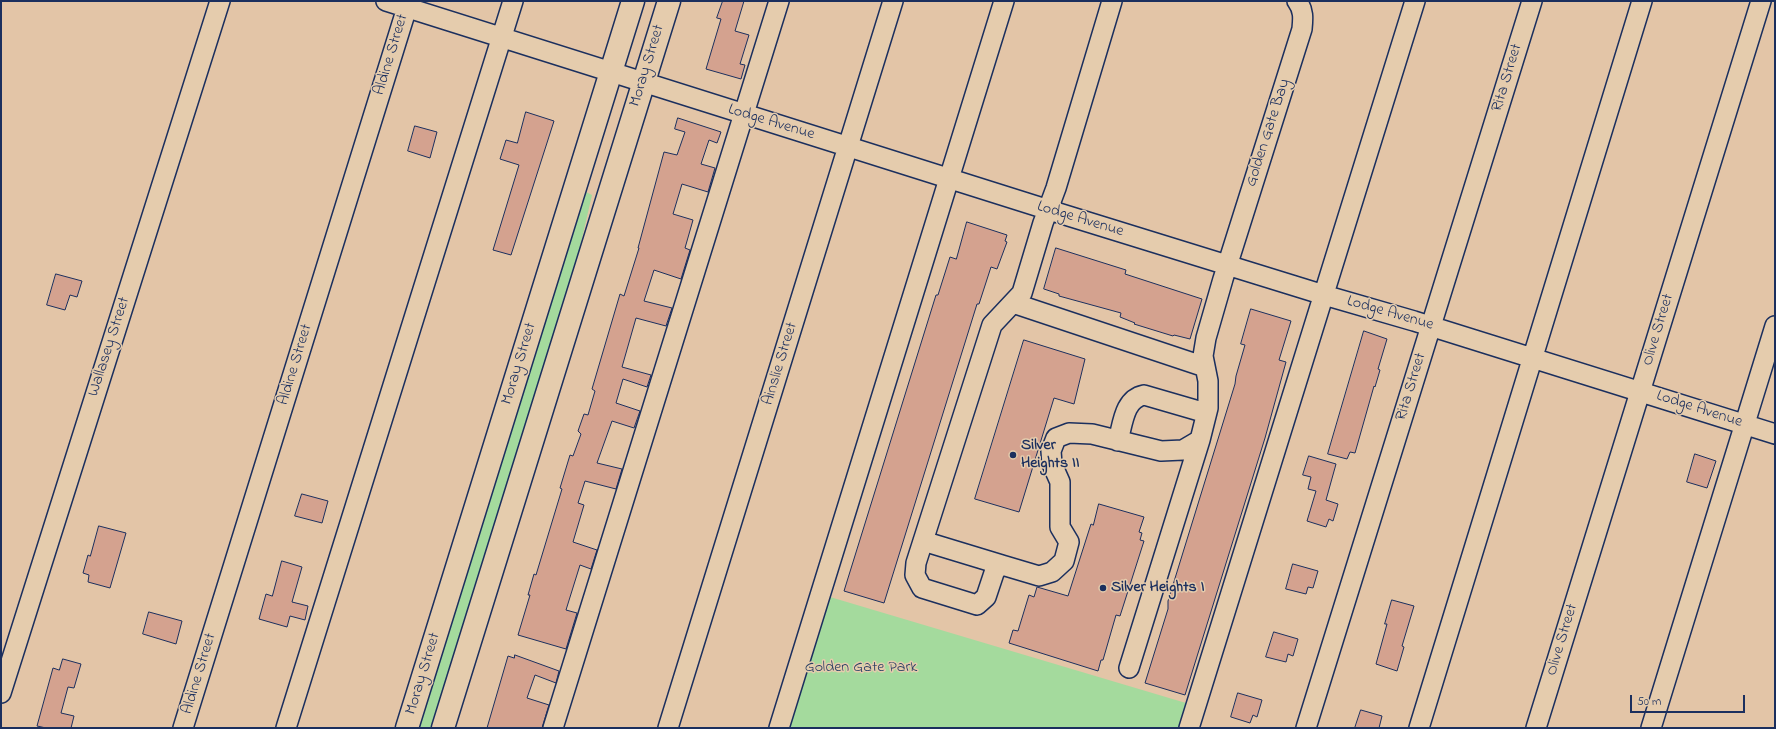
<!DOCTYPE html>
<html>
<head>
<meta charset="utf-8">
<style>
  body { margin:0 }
  #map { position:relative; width:1776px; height:729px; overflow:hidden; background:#e3c5a7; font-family:"Indie Flower",sans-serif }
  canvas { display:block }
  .frame { position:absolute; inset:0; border:2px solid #1b2f5e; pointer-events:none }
  .scale { position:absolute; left:1630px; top:695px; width:115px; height:18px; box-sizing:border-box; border:2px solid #1b2f5e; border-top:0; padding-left:5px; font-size:12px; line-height:14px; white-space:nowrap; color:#1b2f5e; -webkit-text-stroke:3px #e5ccad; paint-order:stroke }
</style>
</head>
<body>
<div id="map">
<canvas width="1776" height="729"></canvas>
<div class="frame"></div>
<div class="scale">50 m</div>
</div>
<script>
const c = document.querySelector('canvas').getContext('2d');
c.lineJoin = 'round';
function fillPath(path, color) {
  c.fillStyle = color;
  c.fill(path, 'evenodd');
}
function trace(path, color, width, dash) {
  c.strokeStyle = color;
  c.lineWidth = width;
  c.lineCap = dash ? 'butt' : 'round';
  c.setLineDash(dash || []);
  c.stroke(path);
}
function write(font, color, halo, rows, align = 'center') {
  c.font = font + ' "Indie Flower",sans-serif';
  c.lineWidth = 3;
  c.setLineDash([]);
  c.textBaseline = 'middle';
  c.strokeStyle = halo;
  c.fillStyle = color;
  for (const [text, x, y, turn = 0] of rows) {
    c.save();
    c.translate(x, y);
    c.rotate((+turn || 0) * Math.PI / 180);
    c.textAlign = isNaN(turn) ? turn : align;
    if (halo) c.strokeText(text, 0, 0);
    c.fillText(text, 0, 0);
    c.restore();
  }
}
fillPath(new Path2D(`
  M584 191 592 195 577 260 431 728H419Z
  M820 594 1196 706 1189 728H779Z`), '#a4da9d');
const building = new Path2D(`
  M723 1H744L735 31 749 35 740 64 745 65 741 79 706 69 721 19 717 18Z
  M526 112 554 121 511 255 493 250 519 165 500 159 506 140 517 143Z
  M678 118 721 132 717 143 709 140 701 164 715 168 708 192 682 184 673 214 693 220 685 248 690 250 681 279 654 270 644 301 672 308 666 326 636 318 622 367 651 375 647 387 623 379 616 403 640 411 634 428 612 421 597 463 622 469 616 489 585 481 578 503 584 505 573 542 597 550 591 569 580 565 566 610 577 613 566 649 518 635 530 595H528L534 574 536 575 562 489 560 488 570 455 573 456 581 434 578 431 584 414 588 415 595 391 592 389 620 294 624 296 639 248H638L664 152 677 155 685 132 675 129Z
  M415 126 437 132 430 158 408 151Z
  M967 222 1007 235 1005 241 1007 242 997 269 991 267 979 304H977L884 603 844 591 936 295H938L950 257 956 259Z
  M1056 248 1126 270 1125 274 1202 299 1190 339 1174 335 1173 336 1134 324 1135 323 1120 317 1121 313 1059 296V294L1044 289Z
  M56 274 82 281 77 297 70 295 65 310 47 305Z
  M1251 309 1291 321 1279 360 1286 362 1265 438 1185 695 1145 683 1168 609V601L1235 384 1236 376 1245 345 1241 344Z
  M1364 331 1387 339 1378 369 1380 370 1375 387 1374 386 1355 453 1350 452 1347 459 1328 454Z
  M1024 340 1085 359 1074 404 1054 398 1019 512 975 499Z
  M1695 454 1716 461 1707 488 1687 482Z
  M1309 456 1336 464 1326 500 1338 504 1333 521 1329 519 1326 527 1307 521 1316 491 1308 489 1311 477 1303 475Z
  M302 494 328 501 322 523 295 516Z
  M1099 504 1144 517 1139 532 1142 533 1140 540 1144 541 1120 616 1116 615 1103 660H1101L1098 671 1009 643 1013 630 1018 631 1029 595 1034 597 1037 587 1068 596 1091 524 1093 525Z
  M99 526 126 533 110 588 88 582 89 575 83 573 88 555 90 556Z
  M282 561 302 567 292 602 308 606 305 620 290 616 287 627 259 619 266 594 272 596Z
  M1293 564 1318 571 1313 588 1308 587 1306 594 1286 589Z
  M1392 600 1414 606 1402 646 1404 647 1397 671 1376 664 1387 624H1385Z
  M149 612 182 621 176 644 143 634Z
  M1274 632 1298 639 1293 656 1288 654 1286 662 1266 657Z
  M515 655 559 671 556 683 535 675 527 698 549 705 542 728H487L508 656 514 658Z
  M63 659 81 664 74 688 68 687 61 713 74 716 71 728H46L37 726 53 668 59 670Z
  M1238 693 1262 700 1257 717 1253 715 1250 723 1231 717Z
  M1361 710 1382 716 1379 728H1355Z`);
fillPath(building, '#d4a28f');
trace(building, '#1b2f5e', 1);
const minor = new Path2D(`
  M386 1 1049 210 1324 295 1414 321 1775 434
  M1112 1 1056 188 1043 223 1022 293 992 325 916 563 915 575 922 588 977 605 986 597 995 570 1002 565 1039 576 1052 572 1064 561 1069 542 1060 527V482L1052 464 1051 451 1056 438 1069 433 1092 434 1161 451 1183 450 1200 440 1208 408V381L1203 356 1206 338 1223 279 1302 29C1303 19 1304 10 1297 1
  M1013 303 1205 367
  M1118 441C1123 423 1124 399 1144 395L1206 413
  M923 541 1002 565
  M1129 668 1200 440
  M1 693 220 1
  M183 728 409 1
  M286 728 513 1
  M553 728 779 1
  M668 728 893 1
  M779 728 1004 1
  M1189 728 1415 1
  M1306 728 1532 1
  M1419 728 1642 1
  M1536 728 1761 1
  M1651 728 1775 326`);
const major = new Path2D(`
  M407 728 633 1
  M443 728 669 1`);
trace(minor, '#1b2f5e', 22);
trace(major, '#1b2f5e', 25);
trace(minor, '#e5ccad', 19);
trace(major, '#e5ccad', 22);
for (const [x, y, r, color] of [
  [1013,455,4,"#1b2f5e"],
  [1103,588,4,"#1b2f5e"]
]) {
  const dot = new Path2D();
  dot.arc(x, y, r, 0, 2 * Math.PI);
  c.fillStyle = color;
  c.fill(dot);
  trace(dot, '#e5ccad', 1.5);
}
write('16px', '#1b2f5e', '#e5ccad', [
  ["Aldine Street",392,55,-73],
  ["Moray Street",648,66,-73],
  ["Rita Street",1508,78,-73],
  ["Lodge Avenue",771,123,17],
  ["Golden Gate Bay",1269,133,-72],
  ["Lodge Avenue",1080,220,17],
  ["Lodge Avenue",1390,314,16],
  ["Olive Street",1659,330,-73],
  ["Wallasey Street",110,347,-72],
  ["Moray Street",520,364,-73],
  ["Ainslie Street",781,364,-73],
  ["Aldine Street",296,365,-73],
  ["Rita Street",1412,387,-73],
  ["Lodge Avenue",1699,410,18],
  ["Olive Street",1563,640,-73],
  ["Aldine Street",200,674,-73],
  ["Moray Street",424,674,-73]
]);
write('bold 16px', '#1b2f5e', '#e5ccad', [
  ["Silver",1021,446],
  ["Heights II",1021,464],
  ["Silver Heights I",1111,588]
], 'left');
write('16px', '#294064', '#e5ccad', [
  ["Golden Gate Park",861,668]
]);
</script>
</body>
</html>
